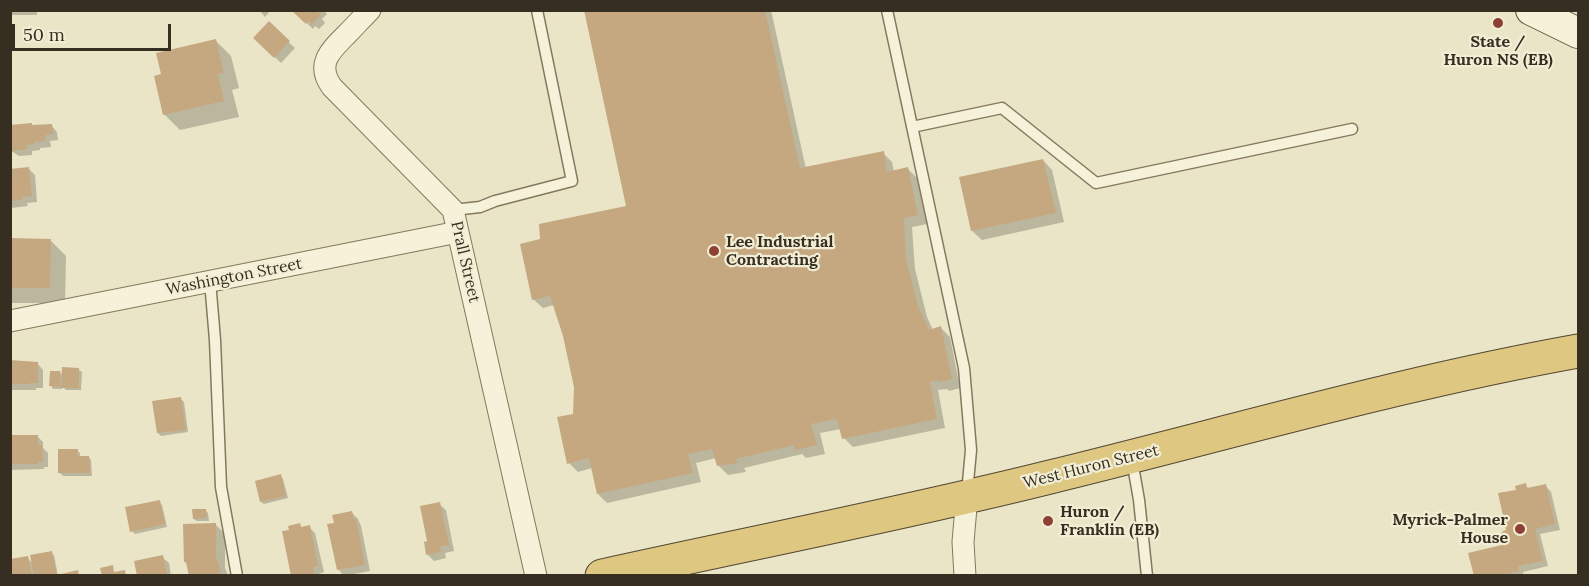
<!DOCTYPE html>
<html>
<head>
<meta charset="utf-8">
<style>
  body { margin:0 }
  #map { position:relative; width:1589px; height:586px; overflow:hidden; background:#eae5c7; font-family:Lora,serif }
  canvas { display:block }
  .frame { position:absolute; inset:0; border:12px solid #362e20; pointer-events:none }
  .scale { position:absolute; left:12px; top:24px; width:159px; height:27px; box-sizing:border-box; border:3px solid #362e20; border-top:0; padding-left:8px; font-size:18px; line-height:21px; white-space:nowrap; color:#362e20; -webkit-text-stroke:4px #f2eed6; paint-order:stroke }
</style>
</head>
<body>
<div id="map">
<canvas width="1589" height="586"></canvas>
<div class="frame"></div>
<div class="scale">50 m</div>
</div>
<script>
const c = document.querySelector('canvas').getContext('2d');
c.lineJoin = 'round';
function fillPath(path, color) {
  c.fillStyle = color;
  c.fill(path, 'evenodd');
}
function trace(path, color, width, dash) {
  c.strokeStyle = color;
  c.lineWidth = width;
  c.lineCap = dash ? 'butt' : 'round';
  c.setLineDash(dash || []);
  c.stroke(path);
}
function write(font, color, halo, rows, align = 'center') {
  c.font = font + ' Lora,serif';
  c.lineWidth = 4.5;
  c.setLineDash([]);
  c.textBaseline = 'middle';
  c.strokeStyle = halo;
  c.fillStyle = color;
  for (const [text, x, y, turn = 0] of rows) {
    c.save();
    c.translate(x, y);
    c.rotate((+turn || 0) * Math.PI / 180);
    c.textAlign = isNaN(turn) ? turn : align;
    if (halo) c.strokeText(text, 0, 0);
    c.fillText(text, 0, 0);
    c.restore();
  }
}
fillPath(new Path2D(`
  M10 10H42L37 11V15H12Z
  M259 10H271L265 17Z
  M293 10H324L327 14 322 19 325 23 319 29 315 26 313 29Z
  M586 10H771L806 169 883 153 892 162 894 172 908 169 917 178 927 224 912 227 915 269 927 317 933 330 941 328 950 337 960 388 949 391 947 389 938 390 945 428 853 447 844 438 841 429 820 433 825 454 806 458 802 454 744 468 746 472 728 475 719 466 716 458 696 463 701 482 607 503 598 494 592 468 578 472 569 463 574 415 575 387 564 336 554 305 543 308 533 299 542 240 628 207Z
  M269 24 295 48 281 63 255 38Z
  M216 41 231 56 239 88 232 90 239 117 180 130 165 115 163 75Z
  M32 124 33 126 51 125 57 132 58 140 50 141 51 147 40 148V150L32 151V155L19 156 10 150V126Z
  M1043 160 1052 170 1064 222 982 240 972 231Z
  M29 169 35 175 37 202 27 203 28 206 11 208 10 171Z
  M10 240H50L66 256 65 303H10Z
  M10 362 37 363 43 370V388H36V390H10Z
  M79 370 82 372 81 390H66L62 386V389H53L51 386 60 372 63 376Z
  M181 399 184 402 188 432 161 436 158 433Z
  M37 436 43 442V448L48 453V467H44V469L10 470V437Z
  M77 451 80 453V458L89 457 91 460 92 476H63L60 473Z
  M281 476 283 479 288 498 264 504 261 502Z
  M1525 485 1529 489 1545 485 1551 492 1560 530 1540 534 1548 566 1523 572 1524 576H1475L1504 546 1517 491Z
  M159 502 162 505 167 527 135 534 132 531Z
  M439 504 446 510 454 551 445 553 446 558 434 561 428 555 429 543Z
  M205 510 208 513 209 521H197L194 519Z
  M352 513 358 519 361 526 370 571 344 576 338 569 336 524Z
  M216 525 225 534V568L228 576H190L188 565 185 562Z
  M299 525 303 528 309 527 315 533 324 572 319 574V576H293L291 531Z
  M51 553 54 555 58 576H10L27 557 33 564Z
  M162 557 169 563 171 576H139Z`), '#0003');
fillPath(new Path2D(`
  M291 10H318L317 12 321 15 312 24 308 21 306 24Z
  M584 10H765L800 168 884 151 887 172 908 167 918 215 904 218 906 259 918 306 929 330 941 326 952 379 939 382 938 380 930 382 937 419 842 439 837 419 811 424 817 445 795 450 794 445 736 459 738 463 717 466 712 449 688 454 693 473 597 494 589 458 567 464 557 417 573 414 574 387 563 336 550 296 532 300 520 244 540 239 539 224 626 206Z
  M269 21 290 41 274 58 253 38Z
  M216 39 224 73 218 74 224 101 163 115 154 76 161 74 156 53Z
  M32 123V125L52 124 53 134 45 135V141L34 142V144L27 145V149L11 151 10 125Z
  M1043 159 1056 213 971 231 959 177Z
  M29 167 32 196 22 197V200L10 201V169Z
  M10 238 51 239 50 288H10Z
  M10 360 38 362V383H30V384H10Z
  M62 367 79 368V388H61Z
  M50 371H60V387L49 386Z
  M181 397 186 430 157 433 152 401Z
  M10 435H38V445H42L43 462H38V464H10Z
  M58 449H78V456H89L90 473H58Z
  M281 474 286 496 260 502 255 481Z
  M1526 483 1527 488 1546 484 1555 524 1535 529 1543 561 1518 566 1519 571 1500 576H1474L1468 553 1502 545 1500 535 1503 531 1506 530 1498 493 1516 490 1515 486Z
  M160 500 165 524 130 532 125 507Z
  M440 502 449 545 440 547 441 552 426 555 424 542 427 541 420 506Z
  M192 509H206L207 518 193 519Z
  M352 511 354 519H356L365 565 337 570 327 524 334 523 332 515Z
  M216 523V557L221 570 219 571 220 576H189L186 562H184L183 524Z
  M300 523 301 527 310 525 318 566 313 568 315 576H291L282 531 289 530 288 526Z
  M52 551 57 576H34L30 555Z
  M163 555 167 576H137L134 561Z
  M28 556 32 576H10V559Z
  M113 565 114 572 125 570 126 576H102L100 568Z
  M78 570 79 576H57V575Z`), '#c5a780');
const service = new Path2D(`
  M887 10 964 368 971 450 967 493
  M912 127 1002 108 1096 183 1352 129
  M453 210 480 207 495 201 572 181 537 10
  M210 281 215 340 221 487 237 576
  M1132 460 1139 500 1147 576`);
const minor = new Path2D(`
  M370 10C362 18 355 26 347 34 331 50 315 64 332 87L453 210 536 576
  M10 321 458 232
  M965 576 963 542 967 496`);
const secondary = new Path2D(`
  M1531 10 1578 33`);
const trunk = new Path2D(`
  M602 576C751 543 902 514 1050 477 1226 434 1400 383 1578 351`);
trace(service, '#84785e', 13);
trace(minor, '#84785e', 23);
trace(secondary, '#665941', 32);
trace(trunk, '#524632', 35);
trace(service, '#f6f1d9', 10);
trace(minor, '#f6f1d9', 21);
trace(secondary, '#f6f1d9', 30);
trace(trunk, '#ddc781', 33);
for (const [x, y, r, color] of [
  [1498,23,6,"#8d4033"],
  [714,251,6,"#8d4033"],
  [1048,521,6,"#8d4033"],
  [1520,529,6,"#8d4033"]
]) {
  const dot = new Path2D();
  dot.arc(x, y, r, 0, 2 * Math.PI);
  c.fillStyle = color;
  c.fill(dot);
  trace(dot, '#f2eed6', 2);
}
write('bold 16px', '#362e20', '#f2eed6', [
  ["State /",1498,42,"center"],
  ["Huron NS (EB)",1498,60,"center"],
  ["Lee Industrial",726,242],
  ["Contracting",726,260],
  ["Huron /",1060,512],
  ["Franklin (EB)",1060,530],
  ["Myrick-Palmer",1508,520,"right"],
  ["House",1508,538,"right"]
], 'left');
write('16px', '#362e20', '#f2eed6', [
  ["Prall Street",465,262,77],
  ["Washington Street",234,277,-11],
  ["West Huron Street",1091,467,-14]
]);
</script>
</body>
</html>
